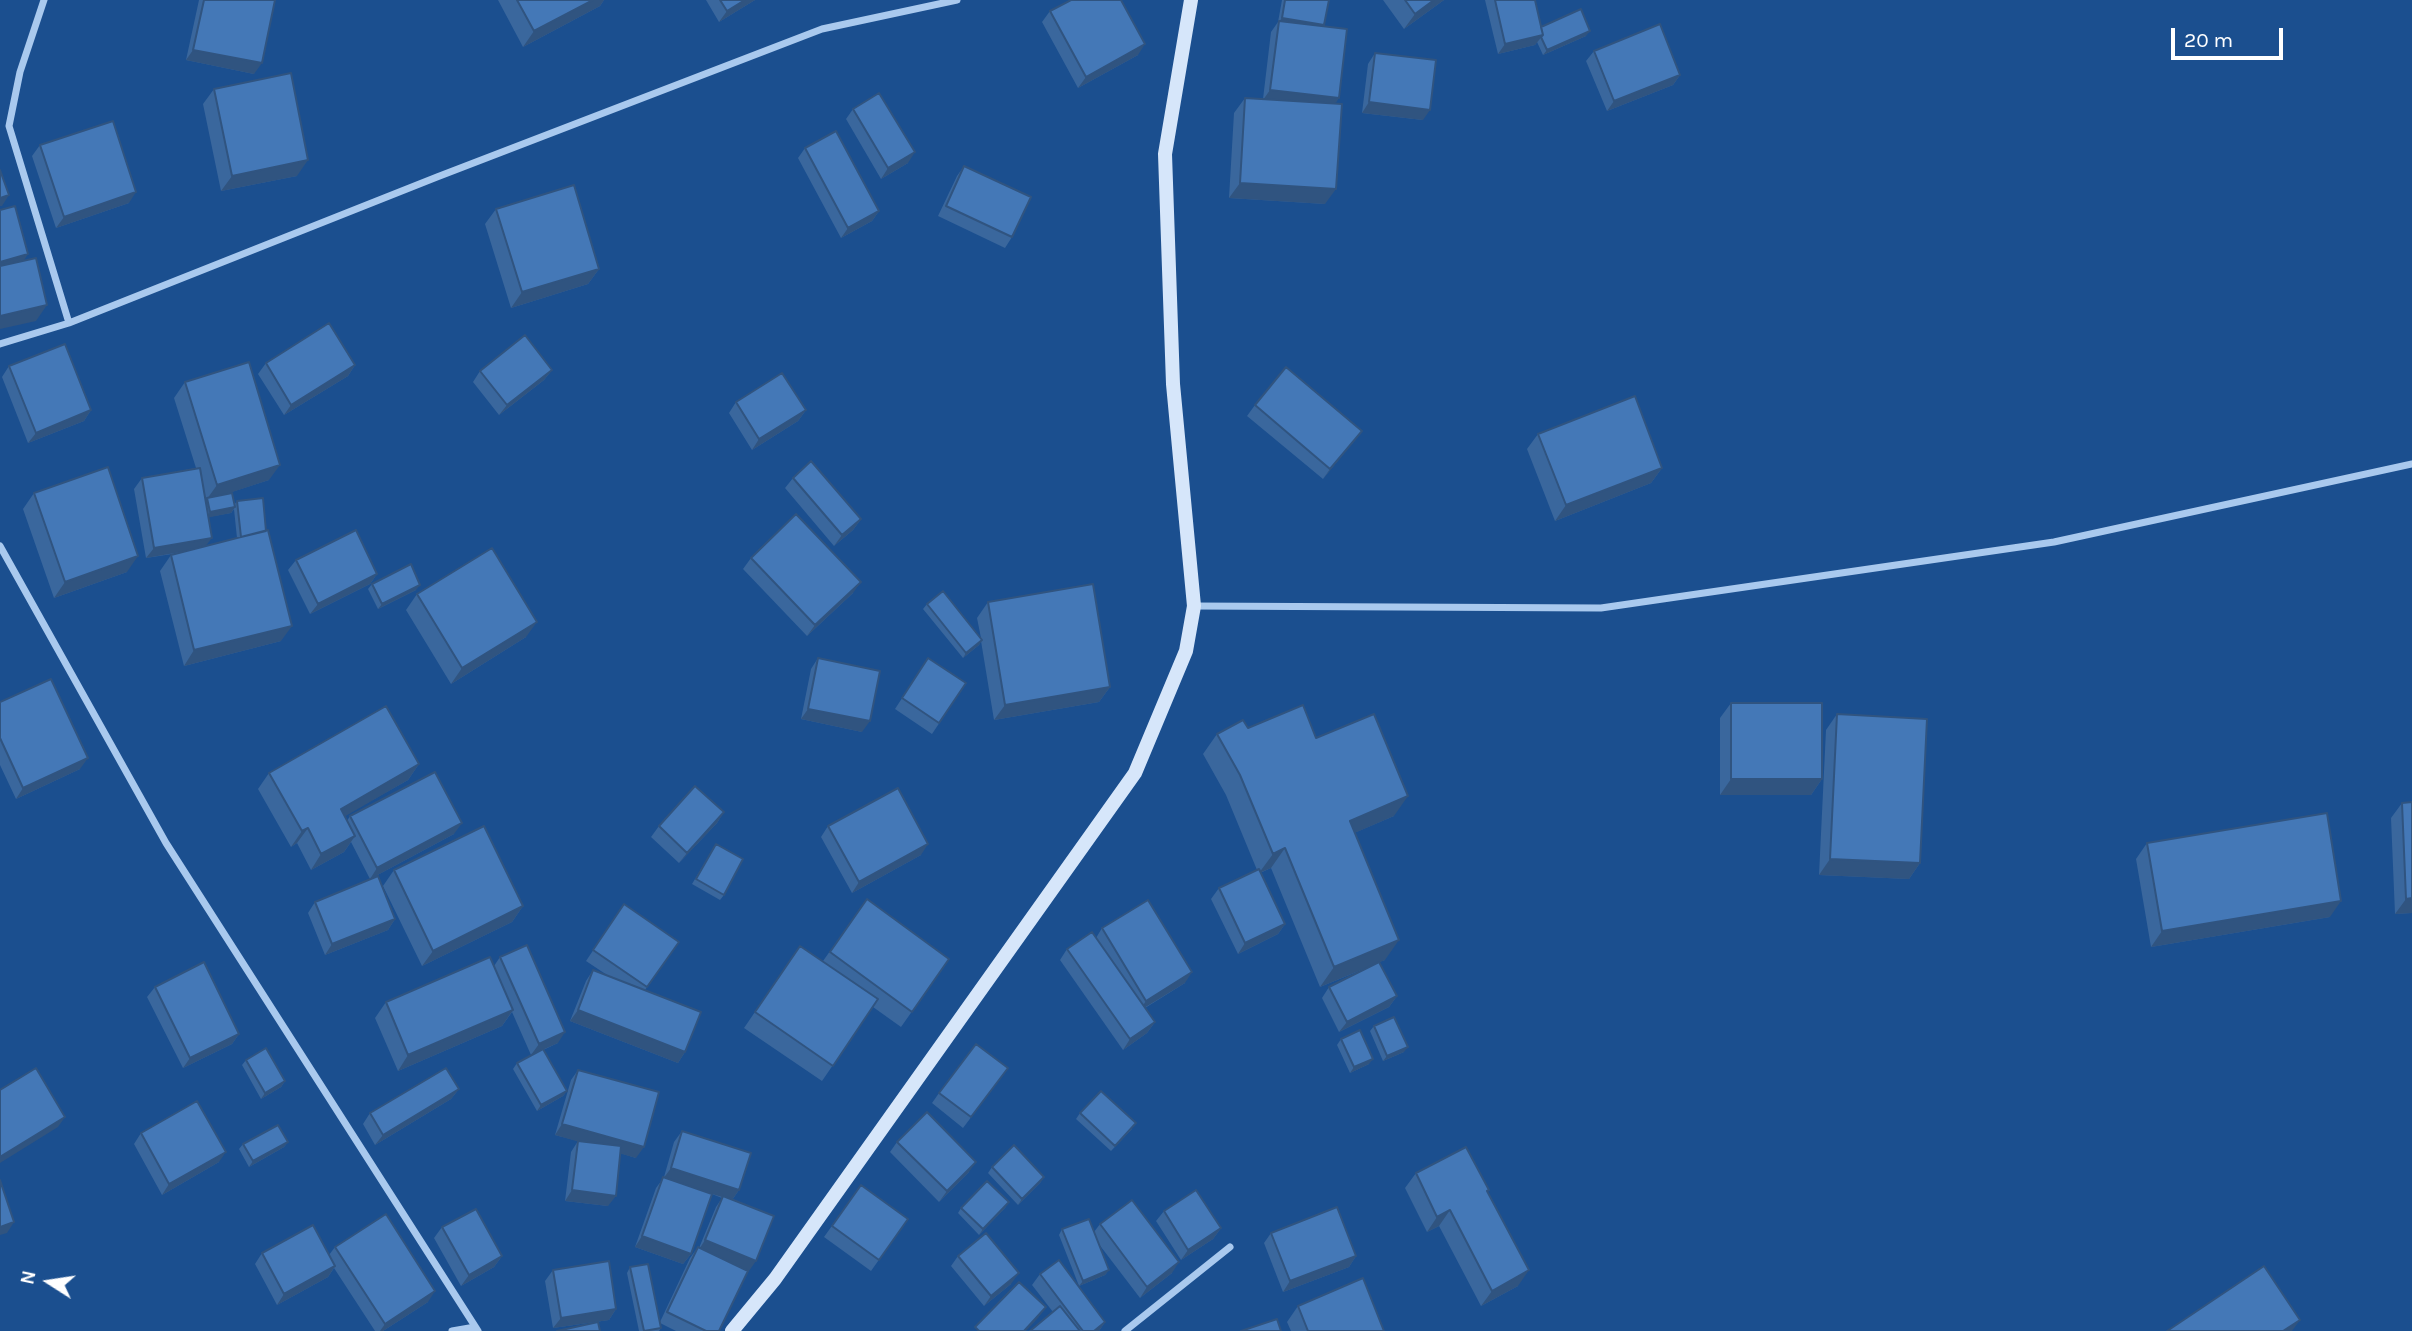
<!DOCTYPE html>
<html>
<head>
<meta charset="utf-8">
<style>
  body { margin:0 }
  #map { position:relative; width:2412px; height:1331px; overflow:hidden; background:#1b4f8f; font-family:Karla,sans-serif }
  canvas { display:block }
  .north { position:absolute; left:14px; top:1247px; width:70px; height:70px; -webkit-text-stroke:5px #1b4f8f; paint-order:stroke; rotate:282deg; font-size:19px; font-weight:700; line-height:28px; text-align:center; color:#fff }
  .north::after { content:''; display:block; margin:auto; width:24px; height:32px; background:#fff; clip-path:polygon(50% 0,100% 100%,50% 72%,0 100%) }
  .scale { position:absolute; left:2171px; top:28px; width:112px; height:32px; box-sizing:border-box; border:4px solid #fff; border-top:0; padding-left:9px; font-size:21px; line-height:24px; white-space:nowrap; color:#fff; -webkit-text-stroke:5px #1b4f8f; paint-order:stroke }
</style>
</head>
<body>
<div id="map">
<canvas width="2412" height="1331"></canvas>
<div class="north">N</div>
<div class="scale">20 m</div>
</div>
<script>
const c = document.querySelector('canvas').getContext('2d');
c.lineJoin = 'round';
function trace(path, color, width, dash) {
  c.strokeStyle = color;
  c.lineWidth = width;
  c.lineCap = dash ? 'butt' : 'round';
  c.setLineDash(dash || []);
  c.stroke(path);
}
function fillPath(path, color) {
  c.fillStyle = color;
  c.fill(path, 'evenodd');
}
trace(new Path2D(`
  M44 0 20 72 9 126 69 323
  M0 344 69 323 437 177 822 29 957 0
  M0 546 166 843 478 1331
  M1194 606 1601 608 2054 542 2412 464
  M452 1331 475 1327
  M1125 1331 1230 1247`), '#a9c9ee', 7);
trace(new Path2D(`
  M732 1331 775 1279 1135 773 1186 651 1194 606 1173 384 1165 154 1191 0`), '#d6e6fa', 14);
fillPath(new Path2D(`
  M199 0H275L254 74 186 60Z
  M498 0H604L600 6 523 47Z
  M706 0H755L719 22Z
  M1282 0H1329L1323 26 1335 103 1325 204 1229 198 1234 113 1245 98 1263 99 1271 32 1278 22Z
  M1383 0H1444L1404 29Z
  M1485 0H1535L1541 27 1586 36 1543 55 1537 42 1535 45 1498 54Z
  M1050 11 1138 55 1078 88 1042 22Z
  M1594 51 1680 75 1673 85 1607 111 1586 61Z
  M1375 53 1423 120 1362 113 1368 64Z
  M214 89 297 176 221 191 203 104Z
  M853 109 908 163 881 179 846 119Z
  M40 145 129 203 56 228 32 156Z
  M805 148 879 211 872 221 841 238 798 158Z
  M964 166 1012 237 1005 248 938 216 957 176Z
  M496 209 599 269 588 284 511 308 485 224Z
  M266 363 355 365 348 376 284 415 258 374Z
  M9 366 91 410 84 421 28 443 2 377Z
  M552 370 544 380 499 415 473 382 480 371Z
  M185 382 269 480 222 495 234 505 237 501 266 531 281 641 184 666 160 571 171 555 185 552 146 558 134 489 142 478 196 468 174 398ZM234 509 237 538 205 546 208 517 231 513Z
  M736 402 806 410 798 421 752 450 729 413Z
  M1255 405 1354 441 1323 479 1247 416Z
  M1538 434 1662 468 1651 483 1555 521 1527 449Z
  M793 478 861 519 853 530 834 546 785 488Z
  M34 493 127 572 54 598 23 509Z
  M751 558 853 593 807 636 743 569Z
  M296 560 377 574 370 584 310 614 288 570Z
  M372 584 416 590 378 609 368 589Z
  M417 594 526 637 451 684 406 610Z
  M988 602 1110 687 1099 702 994 720 981 641 979 645 963 658 923 609 927 604 981 638 977 618Z
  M818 658 862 732 801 719 811 669Z
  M928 658 966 683 932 734 895 709Z
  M0 702 80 769 16 799 0 765Z
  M1731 703 1822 779 1811 795H1720V718Z
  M1837 714 1920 863 1909 879 1819 875 1826 730Z
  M1248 728 1316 738 1394 816 1354 833 1385 960 1379 962 1397 996 1389 1007 1339 1032 1322 998 1329 987 1376 964 1320 987 1271 868 1260 873 1285 924 1278 934 1238 954 1211 899 1219 888 1257 870 1226 795 1203 754 1217 734Z
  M419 764 408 780 344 816 347 821 350 816 454 834 370 879 351 842 344 852 311 870 297 843 291 847 258 789 269 773Z
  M2412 802V913L2395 914 2391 818 2402 803Z
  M724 812 717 823 679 863 651 837 659 826Z
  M828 826 921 855 852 893 821 837Z
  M2147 843 2330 917 2151 947 2136 859Z
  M716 844 724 895 720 900 692 884Z
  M394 870 523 906 512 922 422 966 383 886Z
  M867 899 949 959 901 1027 873 1007 822 1081 744 1028 800 946 823 961Z
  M315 902 395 919 388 930 325 955 308 913Z
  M624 904 679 942 645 990 685 1052 678 1063 570 1021 586 981 593 970 607 975 586 961Z
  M1102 928 1185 983 1145 1008 1155 1022 1147 1033 1123 1050 1060 960 1067 949 1096 938Z
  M500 957 558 1043 543 1050 567 1091 563 1096 537 1111 513 1069 517 1063 531 1055 512 1012 502 1026 398 1071 375 1018 386 1002 494 966Z
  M155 987 239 1034 232 1044 183 1068 147 997Z
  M1374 1026 1404 1052 1383 1061 1370 1031Z
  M1341 1039 1369 1064 1350 1073 1337 1045Z
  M246 1060 285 1081 281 1087 261 1099 242 1065Z
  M578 1070 636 1158 620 1153 608 1206 565 1201 571 1152 578 1141 555 1135 571 1080Z
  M1000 1079 963 1128 932 1103 939 1093Z
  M459 1089 451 1099 375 1145 363 1124 370 1113Z
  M1080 1113 1132 1129 1111 1151 1076 1119Z
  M682 1131 739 1190 732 1200 749 1271 739 1267 719 1331H676L660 1323 661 1328 659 1331H639L627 1273 630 1267 660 1322 690 1258 698 1247 699 1248 716 1207 722 1198 712 1194 691 1254 683 1264 635 1247 656 1188 664 1177 674 1142Z
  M141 1133 219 1162 162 1195 134 1144Z
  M288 1142 284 1147 249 1167 239 1149 243 1144Z
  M897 1142 969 1172 939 1202 890 1152Z
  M992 1167 1044 1177 1040 1183 1018 1205 988 1173Z
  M1416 1173 1487 1192 1518 1286 1481 1306 1439 1226 1427 1232 1405 1188Z
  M861 1185 908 1219 871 1271 824 1237Z
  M1009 1202 1005 1208 979 1235 958 1213 961 1208Z
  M1164 1211 1221 1228 1213 1239 1181 1260 1156 1221Z
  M1100 1224 1172 1273 1140 1298 1098 1243 1109 1270 1105 1275 1079 1286 1059 1235 1062 1229 1094 1232Z
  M442 1227 502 1256 494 1267 461 1286 434 1238Z
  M1271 1233 1356 1256 1349 1267 1283 1292 1264 1243Z
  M335 1247 428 1302 383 1331H375L334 1268 328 1277 277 1305 255 1264 262 1253 329 1255Z
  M958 1256 1011 1284 984 1306 951 1266Z
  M553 1270 616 1309 609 1320 553 1328 545 1281Z
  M1040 1274 1105 1322 1099 1331H1030L1053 1312 1032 1285Z
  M1298 1306 1384 1331H1291L1287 1322Z`), '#3a679d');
fillPath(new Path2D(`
  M593 0H604L600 6 523 47 534 31Z
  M745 0H755L719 22 727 11Z
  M1434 0H1444L1404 29 1415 14Z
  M1282 18 1324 25 1320 31 1278 23Z
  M1590 31 1586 36 1543 55 1547 50Z
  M1543 35 1535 45 1498 54 1505 44Z
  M1145 44 1138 55 1078 88 1086 77Z
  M193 50 262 63 254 74 186 60Z
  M1680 75 1673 85 1607 111 1614 101Z
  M1270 90 1339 98 1332 109 1263 100Z
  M1369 102 1430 110 1423 120 1362 113Z
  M915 152 908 163 881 179 888 168Z
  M308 160 297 176 221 191 232 176Z
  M1240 183 1336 189 1325 204 1229 198Z
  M136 192 129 203 56 228 64 217Z
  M9 195 2 206H0V198Z
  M879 211 872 221 841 238 848 228Z
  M28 254 21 265 0 270V262Z
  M599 269 588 284 511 308 522 292Z
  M47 305 36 321 0 329V316Z
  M355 365 348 376 284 415 291 405Z
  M552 370 544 380 499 415 507 405Z
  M91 410 84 421 28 443 36 433Z
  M806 410 798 421 752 450 759 439Z
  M1362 431 1354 441 1323 479 1330 469Z
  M280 465 269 480 208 500 207 499 217 485Z
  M1662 468 1651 483 1555 521 1566 505Z
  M235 507 231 513 206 518 210 512Z
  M861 519 853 530 834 546 842 535Z
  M212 538 204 548 146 558 154 548Z
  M138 556 127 572 54 598 65 582Z
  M377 574 370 584 310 614 318 604Z
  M861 582 853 593 807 636 815 625Z
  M420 585 416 590 378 609 382 604Z
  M537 622 526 637 451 684 462 668Z
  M292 626 281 641 184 666 194 650Z
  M982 640 979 645 963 658 966 653Z
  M1110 687 1099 702 994 720 1005 705Z
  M808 709 870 721 862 732 801 719Z
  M88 758 80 769 16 799 23 788Z
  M419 764 408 780 330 825 341 809Z
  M1731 779H1822L1811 795H1720Z
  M1408 796 1394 816 1336 841 1350 821Z
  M724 812 717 823 679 863 687 853Z
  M462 823 454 834 370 879 377 868Z
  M308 828 297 843 291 847 302 831Z
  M355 836 344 852 311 870 321 854Z
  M928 844 921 855 852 893 859 882Z
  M1285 848 1271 868 1259 873 1273 854Z
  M1830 859 1920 863 1909 879 1819 875Z
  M2412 898V913L2395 914 2406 899Z
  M2341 901 2330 917 2151 947 2162 931Z
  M523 906 512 922 422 966 433 951Z
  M395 919 388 930 325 955 332 944Z
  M1285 924 1278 934 1238 954 1245 943Z
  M1399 940 1385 960 1320 987 1334 967Z
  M1192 972 1185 983 1139 1011 1146 1001Z
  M1397 996 1389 1007 1339 1032 1347 1022Z
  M513 1010 502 1026 398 1071 408 1055Z
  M578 1010 685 1052 678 1063 570 1021Z
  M1155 1022 1147 1033 1123 1050 1130 1039Z
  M565 1032 558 1043 531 1055 539 1044Z
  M239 1034 232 1044 183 1068 190 1058Z
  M1408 1047 1404 1052 1383 1061 1387 1056Z
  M1373 1059 1369 1064 1350 1073 1354 1067Z
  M285 1081 281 1087 261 1099 265 1093Z
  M459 1089 451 1099 375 1145 383 1135Z
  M567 1091 563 1096 537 1111 541 1105Z
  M65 1117 58 1127 0 1163V1157Z
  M562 1124 644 1147 636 1158 555 1135Z
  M288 1142 284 1147 249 1167 253 1161Z
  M226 1152 219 1162 162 1195 169 1184Z
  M976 1162 969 1172 939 1202 947 1191Z
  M671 1168 739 1190 732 1200 663 1179Z
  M1044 1177 1040 1183 1018 1205 1022 1199Z
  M572 1190 616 1196 608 1206 565 1201Z
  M1009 1202 1005 1208 979 1235 983 1229Z
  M1450 1210 1439 1226 1427 1232 1437 1217Z
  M14 1222 7 1233 0 1235V1227Z
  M1221 1228 1213 1239 1181 1260 1188 1250Z
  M642 1236 691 1254 683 1264 635 1247Z
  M705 1240 756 1261 749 1271 698 1251Z
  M502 1256 494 1267 461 1286 469 1275Z
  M1356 1256 1349 1267 1283 1292 1290 1281Z
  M1179 1262 1172 1273 1140 1298 1147 1287Z
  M335 1266 328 1277 277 1305 284 1294Z
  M1109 1270 1105 1275 1079 1286 1083 1281Z
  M1529 1270 1518 1286 1481 1306 1492 1291Z
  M1019 1273 1011 1284 984 1306 991 1296Z
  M435 1291 428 1302 383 1331H380L385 1324Z
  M1046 1307 1038 1318 1026 1331H1024Z
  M616 1309 609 1320 553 1328 561 1318Z
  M2300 1320 2292 1331H2283Z
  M1105 1322 1099 1331H1094Z`), '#305480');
const building = new Path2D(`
  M204 0H275L262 63 193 50Z
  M517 0H593L534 31Z
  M720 0H745L727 11Z
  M1071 0H1121L1145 44 1086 77 1050 11Z
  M1285 0H1329L1324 25 1282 18Z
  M1405 0H1434L1415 14Z
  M1495 0H1535L1543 35 1505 44Z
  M1581 9 1590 31 1547 50 1541 37 1543 35 1541 27Z
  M1279 21 1347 29 1339 98 1270 90Z
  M1660 24 1680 75 1614 101 1594 51Z
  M1375 53 1436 60 1430 110 1369 102Z
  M291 73 308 160 232 176 214 89Z
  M879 93 915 152 888 168 853 109Z
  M1245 98 1342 104 1336 189 1240 183Z
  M113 121 136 192 64 217 40 145Z
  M836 131 879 211 848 228 805 148Z
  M964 166 1031 197 1012 237 946 206Z
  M0 170 9 195 0 198Z
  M574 185 599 269 522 292 496 209Z
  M15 206 28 254 0 262V210Z
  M36 258 47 305 0 316V266Z
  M329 323 355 365 291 405 266 363Z
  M525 335 552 370 507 405 480 371Z
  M65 344 91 410 36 433 9 366Z
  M249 362 280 465 217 485 185 382Z
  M1286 367 1362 431 1330 469 1255 405Z
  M782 373 806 410 759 439 736 402Z
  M1635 396 1662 468 1566 505 1538 434Z
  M811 461 861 519 842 535 793 478Z
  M108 467 138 556 65 582 34 493Z
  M200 468 212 538 154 548 142 478Z
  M232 493 235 507 210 512 207 498Z
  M263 498 266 531 241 537 237 501Z
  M796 514 861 582 815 625 751 558Z
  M268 530 292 626 194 650 171 555Z
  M356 530 377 574 318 604 296 560Z
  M492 548 537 622 462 668 417 594Z
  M411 564 420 585 382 604 372 584Z
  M1093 584 1110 687 1005 705 988 602Z
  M943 591 982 640 966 653 927 604Z
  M818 658 880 671 870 721 808 709Z
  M928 658 966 683 939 723 902 698Z
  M51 679 88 758 23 788 0 738V702Z
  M1731 703H1822V779H1731Z
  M1303 705 1316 738 1374 714 1408 796 1350 821 1399 940 1334 967 1285 848 1273 854 1240 775 1217 734 1243 720 1248 728Z
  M386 706 419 764 341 809 355 836 321 854 308 828 302 831 269 773Z
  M1837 714 1927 719 1920 863 1830 859Z
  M435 772 462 823 377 868 350 816Z
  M695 786 724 812 687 853 659 826Z
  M898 788 928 844 859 882 828 826Z
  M2412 802V898L2406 899 2402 803Z
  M2327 813 2341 901 2162 931 2147 843Z
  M484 826 523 906 433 951 394 870Z
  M716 844 743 859 724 895 696 879Z
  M1259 869 1285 924 1245 943 1219 888Z
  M378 876 395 919 332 944 315 902Z
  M867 899 949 959 912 1012 830 952Z
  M1148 900 1192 972 1146 1001 1102 928Z
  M624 904 679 942 647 987 593 950Z
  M1092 932 1155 1022 1130 1039 1067 949Z
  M527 945 565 1032 539 1044 500 957Z
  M800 946 878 999 833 1066 755 1012Z
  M490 957 513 1010 408 1055 386 1002Z
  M204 962 239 1034 190 1058 155 987Z
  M1379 962 1397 996 1347 1022 1329 987Z
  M593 970 701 1012 685 1052 578 1010Z
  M1394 1017 1408 1047 1387 1056 1374 1026Z
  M1360 1030 1373 1059 1354 1067 1341 1039Z
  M976 1044 1008 1068 971 1117 939 1093Z
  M266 1048 285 1081 265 1093 246 1060Z
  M543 1049 567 1091 541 1105 517 1063Z
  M36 1068 65 1117 0 1157V1090Z
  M446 1068 459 1089 383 1135 370 1113Z
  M578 1070 659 1092 644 1147 562 1124Z
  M1101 1091 1136 1123 1115 1146 1080 1113Z
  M197 1101 226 1152 169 1184 141 1133Z
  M927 1112 976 1162 947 1191 897 1142Z
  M278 1125 288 1142 253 1161 243 1144Z
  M682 1131 751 1153 739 1190 671 1168Z
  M578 1141 621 1146 616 1196 572 1190Z
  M1014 1145 1044 1177 1022 1199 992 1167Z
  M1466 1147 1489 1190 1487 1191 1529 1270 1492 1291 1450 1210 1437 1217 1416 1173Z
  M663 1177 712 1194 691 1254 642 1236Z
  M0 1180 14 1222 0 1227Z
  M987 1181 1009 1202 983 1229 961 1208Z
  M861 1185 908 1219 879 1260 832 1226Z
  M1196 1190 1221 1228 1188 1250 1164 1211Z
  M723 1196 774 1216 756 1261 705 1240Z
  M1132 1200 1179 1262 1147 1287 1100 1224Z
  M1337 1207 1356 1256 1290 1281 1271 1233Z
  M476 1209 502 1256 469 1275 442 1227Z
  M386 1214 435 1291 385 1324 335 1247Z
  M1089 1219 1109 1270 1083 1281 1062 1229Z
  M313 1225 335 1266 284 1294 262 1253Z
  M986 1233 1019 1273 991 1296 958 1256Z
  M698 1247 748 1271 719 1331H706L667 1312Z
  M1059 1260 1105 1322 1094 1331H1083L1040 1274Z
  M609 1261 616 1309 561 1318 553 1270Z
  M648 1264 661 1328 644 1331 630 1267Z
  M2264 1266 2300 1320 2283 1331H2167Z
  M1363 1278 1384 1331H1308L1298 1306Z
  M1019 1282 1046 1307 1024 1331H979L975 1327Z
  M1060 1306 1080 1331H1030Z
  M1277 1319 1281 1331H1241Z
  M598 1322 600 1331H557Z`);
fillPath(building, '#4478b7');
trace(building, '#305480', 2);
</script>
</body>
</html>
